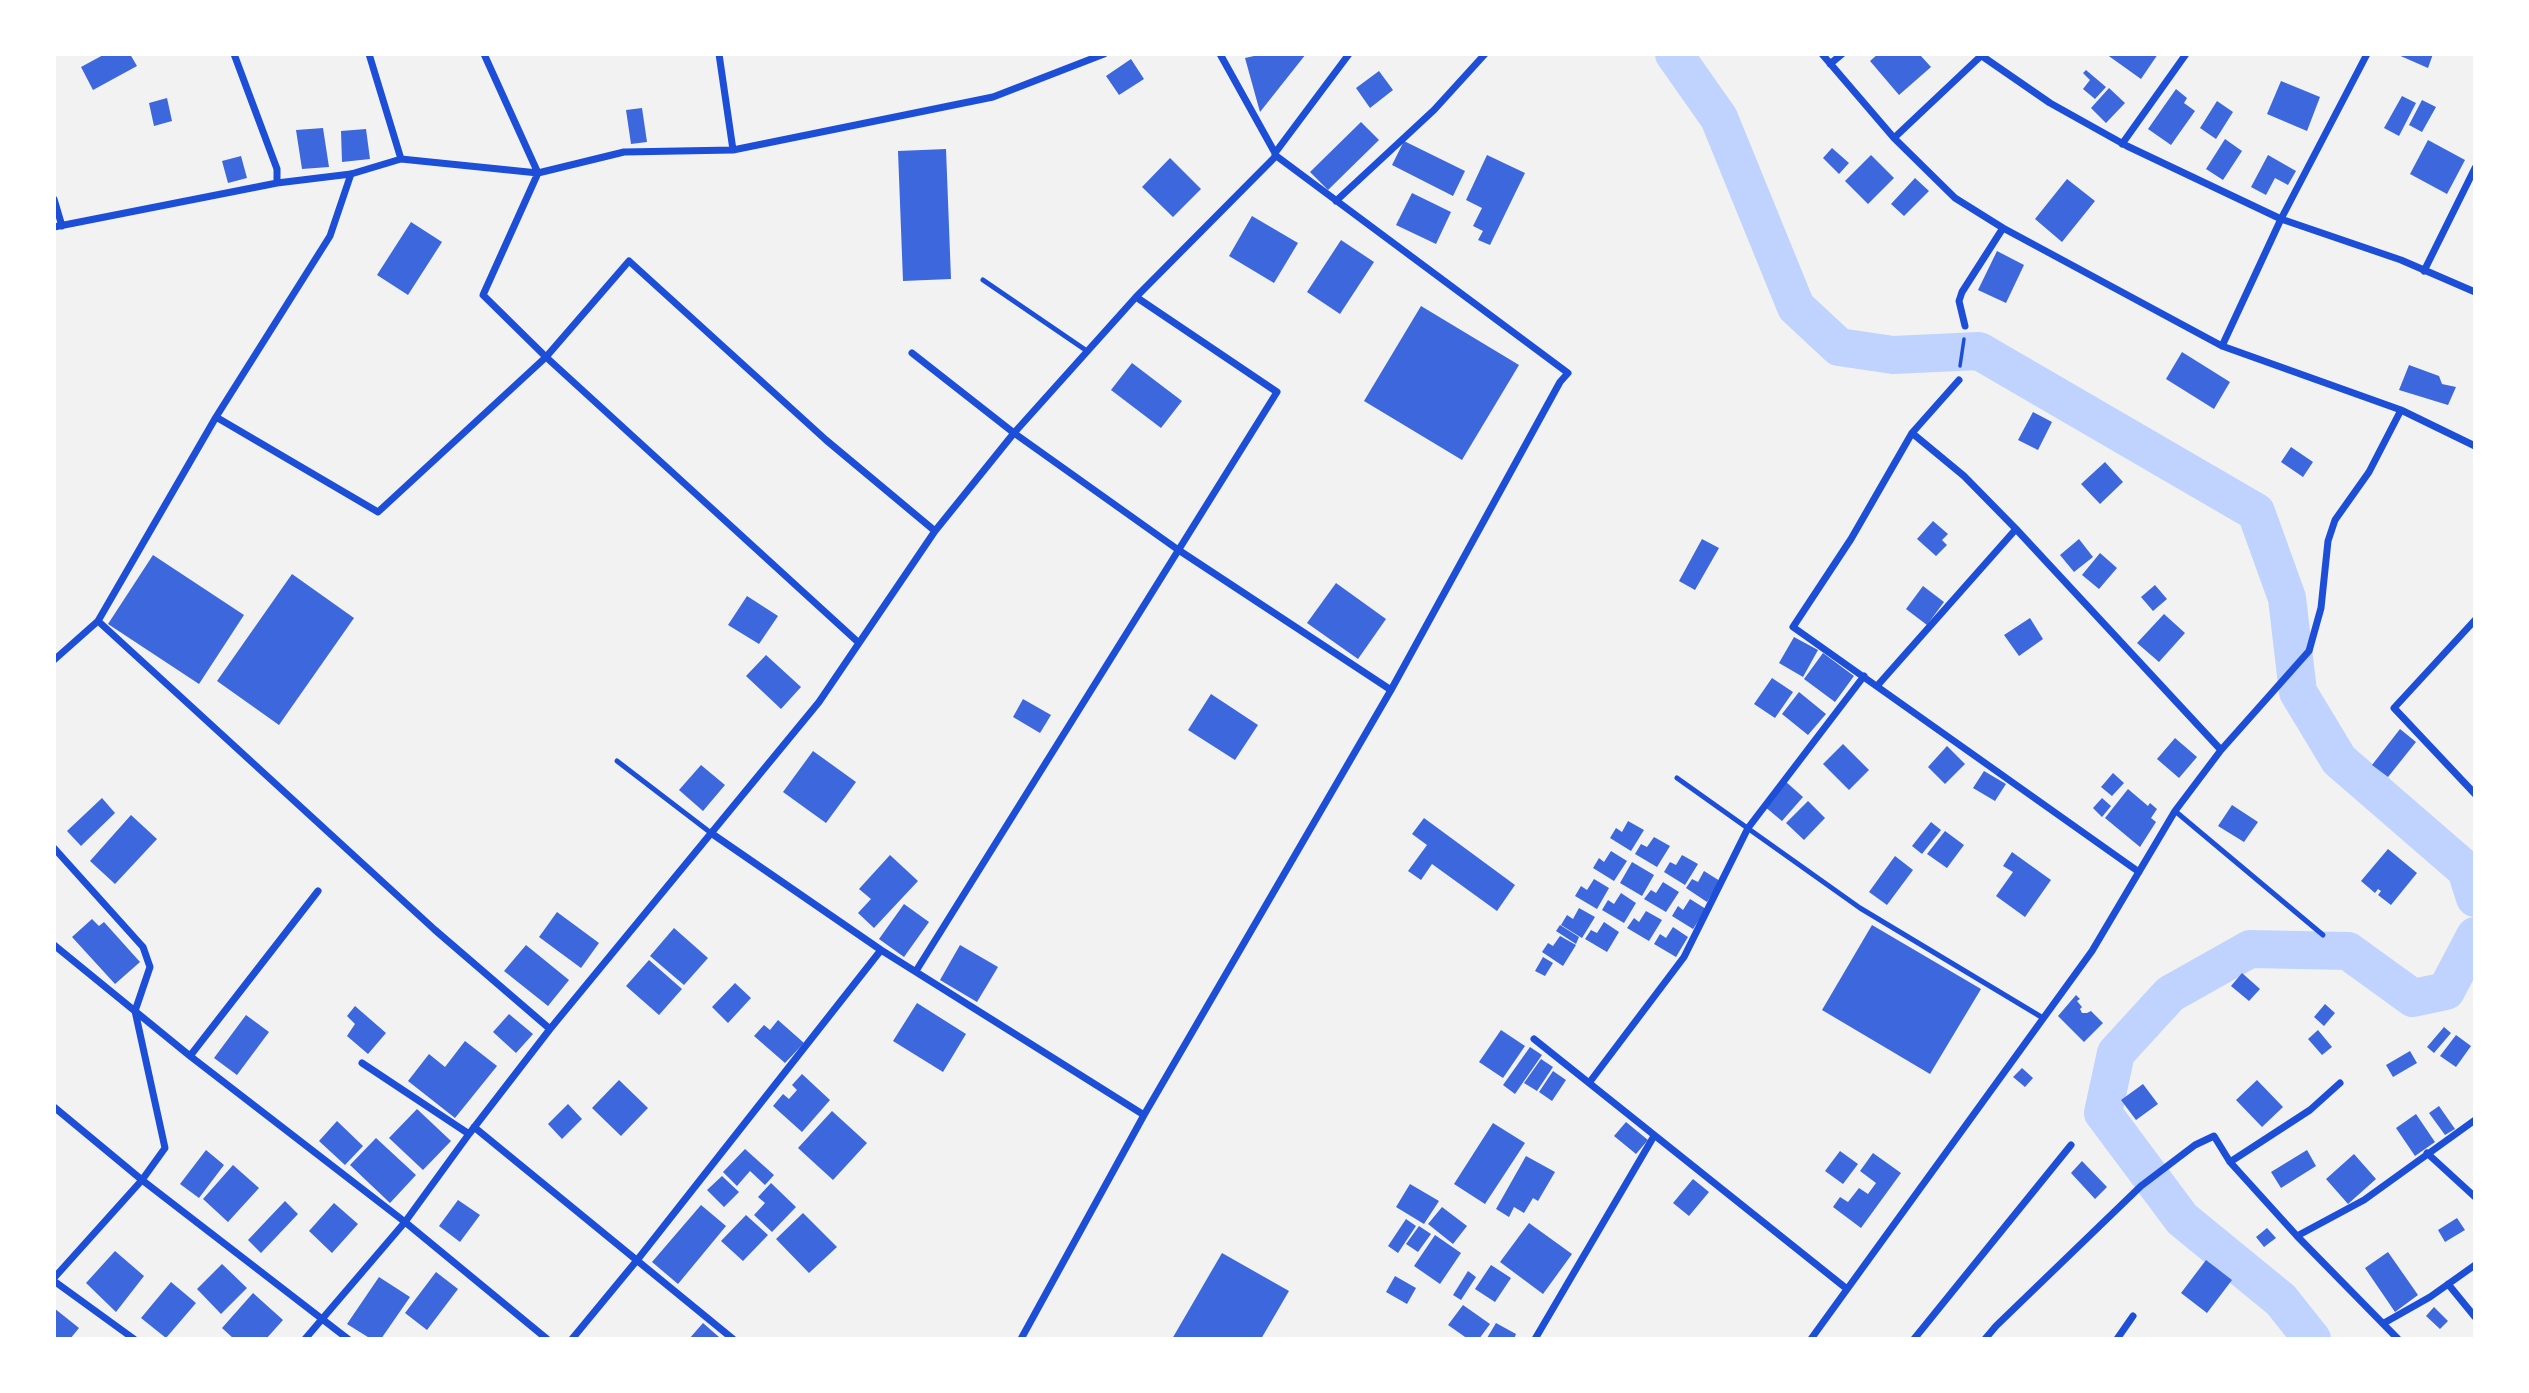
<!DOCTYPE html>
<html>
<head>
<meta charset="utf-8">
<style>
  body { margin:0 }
  #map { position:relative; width:2529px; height:1393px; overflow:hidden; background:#f2f2f2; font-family:"IBM Plex Serif",serif }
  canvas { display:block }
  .frame { position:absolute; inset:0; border:56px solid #fff; pointer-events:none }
</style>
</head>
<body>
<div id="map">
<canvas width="2529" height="1393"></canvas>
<div class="frame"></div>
</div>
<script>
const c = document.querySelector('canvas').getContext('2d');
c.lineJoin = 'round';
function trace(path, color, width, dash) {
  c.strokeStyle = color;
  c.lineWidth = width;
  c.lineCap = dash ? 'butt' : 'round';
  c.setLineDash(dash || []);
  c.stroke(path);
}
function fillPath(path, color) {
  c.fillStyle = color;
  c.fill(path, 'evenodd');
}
trace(new Path2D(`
  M1674 54 1719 118 1796 307 1839 347 1893 355 1979 351 2256 512 2287 598 2298 692 2339 760 2466 870 2475 898
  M2312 1339 2281 1300 2182 1219 2103 1113 2116 1053 2170 994 2250 949 2348 951 2413 998 2446 991 2475 936`), '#bfd3fe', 38);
fillPath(new Path2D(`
  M105 54H130L137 66 93 90 81 67Z
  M1263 54H1306L1260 112 1245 58Z
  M1878 54H1923L1921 56 1931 67 1899 95 1870 61Z
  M2106 54H2158L2141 79Z
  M2396 54H2433L2428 68Z
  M1131 59 1144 79 1119 95 1106 76Z
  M2086 70 2106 87 2095 99 2083 89 2090 80 2083 73Z
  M1379 71 1393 90 1370 108 1356 88Z
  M2281 81 2320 97 2307 131 2267 114Z
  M2109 88 2125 103 2106 123 2091 108Z
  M2176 89 2187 98 2184 103 2195 111 2171 145 2148 129Z
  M2402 96 2416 103 2399 136 2384 128Z
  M167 98 172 121 154 126 149 103Z
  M2422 100 2436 107 2422 132 2409 125Z
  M2217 101 2233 112 2216 139 2200 128Z
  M642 108 647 142 631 144 626 110Z
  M1361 122 1379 140 1328 190 1310 172Z
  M323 128 329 167 302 169 296 130Z
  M366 129 370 159 342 162 341 131Z
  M2225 139 2242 151 2223 180 2206 169Z
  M2428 140 2465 160 2447 194 2410 174Z
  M1404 141 1465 171 1453 196 1392 165Z
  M1832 148 1849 163 1839 174 1823 158Z
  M946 149 951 279 903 281 898 151Z
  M1487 155 1525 173 1490 245 1478 240 1483 231 1473 226 1482 208 1466 200Z
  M1871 155 1894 178 1868 204 1845 181Z
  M2268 155 2296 171 2288 185 2275 178 2266 195 2251 187Z
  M241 156 247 178 228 183 222 161Z
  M1170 158 1201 189 1173 217 1142 187Z
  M1915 178 1929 191 1904 216 1891 204Z
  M2067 179 2095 201 2062 242 2035 219Z
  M1412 193 1451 212 1436 244 1396 225Z
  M1252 216 1298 243 1274 283 1229 256Z
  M411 222 442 242 408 295 377 275Z
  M1341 240 1374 262 1340 314 1307 292Z
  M1997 251 2024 265 2006 303 1978 290Z
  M1421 306 1519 365 1462 460 1364 401Z
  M2182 352 2230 382 2214 409 2166 379Z
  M1132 363 1182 401 1161 428 1111 390Z
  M2409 365 2439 376 2442 384 2456 387 2448 405 2399 390Z
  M2033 412 2052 422 2038 450 2018 440Z
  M2291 447 2313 462 2303 477 2281 462Z
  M2105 462 2123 482 2100 504 2081 484Z
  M1933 521 1948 534 1942 540 1947 545 1936 556 1917 539Z
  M1702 539 1719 548 1695 590 1679 581Z
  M2079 539 2093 557 2074 572 2060 555Z
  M2100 553 2117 568 2099 589 2082 575Z
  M153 555 244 615 199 684 108 624Z
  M292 574 354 618 279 725 217 681Z
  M1336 583 1386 619 1358 659 1307 623Z
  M2155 585 2167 599 2153 611 2141 597Z
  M1923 586 1944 602 1927 625 1906 609Z
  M747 596 778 616 759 644 728 625Z
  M2164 614 2185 633 2159 662 2137 643Z
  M2030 618 2043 639 2019 656 2004 635Z
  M1794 637 1818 650 1803 677 1779 663Z
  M1823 653 1854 676 1835 702 1804 679Z
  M766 655 801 687 781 709 746 676Z
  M1772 678 1793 692 1775 718 1754 704Z
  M1799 692 1826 714 1808 735 1782 714Z
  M1211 694 1258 725 1235 760 1188 730Z
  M1023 699 1051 715 1040 733 1013 717Z
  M2400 729 2416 742 2388 777 2372 765Z
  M2175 738 2197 757 2179 778 2157 759Z
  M1843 744 1869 770 1849 790 1823 764Z
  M1947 746 1965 764 1945 784 1928 767Z
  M813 751 856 782 826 823 783 792Z
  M701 765 725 785 703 811 679 790Z
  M1984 771 2006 784 1995 801 1973 788Z
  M2113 773 2124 783 2112 796 2101 787Z
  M1785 781 1803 797 1782 821 1764 806Z
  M2128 789 2148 806 2150 803 2157 809 2151 818 2156 822 2140 847 2105 818Z
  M102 798 115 813 81 846 67 831Z
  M2102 798 2111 806 2102 817 2093 808Z
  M1808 801 1825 818 1804 840 1786 823Z
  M2232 805 2258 822 2244 842 2218 826Z
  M131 815 157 839 115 884 90 861Z
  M1424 818 1515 885 1497 911 1432 864 1421 880 1408 871 1427 845 1412 834Z
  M1628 821 1644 830 1631 851 1610 838 1616 828 1622 832Z
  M1931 822 1941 830 1922 854 1912 846Z
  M1945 831 1964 845 1947 868 1927 854Z
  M1654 837 1670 846 1657 867 1635 854 1641 844 1647 847Z
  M2388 849 2417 873 2391 905 2378 895 2381 891 2378 889 2375 893 2361 881Z
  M1611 851 1627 861 1614 881 1593 868 1599 858 1604 862Z
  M2012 852 2051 880 2025 917 1996 896 2013 872 2003 866Z
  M890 855 918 881 874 928 858 913 871 899 859 889Z
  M1682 855 1698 864 1685 885 1664 872 1670 862 1676 865Z
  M1895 856 1913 870 1887 905 1869 892Z
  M1632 862 1654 875 1642 896 1620 883Z
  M1704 871 1720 881 1707 902 1686 888 1692 879 1698 882Z
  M1594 879 1609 888 1597 909 1575 896 1581 886 1587 890Z
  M1663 882 1679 892 1666 912 1644 899 1651 890 1656 893Z
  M1621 893 1636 903 1624 923 1602 910 1608 900 1614 904Z
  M1690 899 1706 909 1693 929 1672 916 1678 906 1683 910Z
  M904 904 929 922 904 957 879 939Z
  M1579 908 1595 917 1582 938 1561 925 1567 915 1573 919Z
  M1646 911 1662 920 1649 941 1627 928 1634 918 1639 922Z
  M557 912 599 943 581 968 539 937Z
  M92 919 99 926 104 922 140 962 115 984 72 937Z
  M1604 922 1619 932 1607 952 1585 939 1591 930 1597 933Z
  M1560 925 1579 937 1576 944 1556 931Z
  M1872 925 1981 989 1930 1074 1822 1010Z
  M1673 927 1688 937 1676 957 1654 944 1660 934 1666 938Z
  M674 928 708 958 684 985 650 956Z
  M1560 936 1576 945 1563 966 1542 952 1548 943 1553 946Z
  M526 945 569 980 548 1006 504 971Z
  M960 945 998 967 977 1002 940 980Z
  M1543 957 1553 963 1545 976 1535 971Z
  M649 960 682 989 659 1015 626 986Z
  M2242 973 2260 989 2249 1001 2231 986Z
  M735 983 751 998 728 1023 712 1007Z
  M2076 995 2080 999 2077 1001 2082 1007 2080 1009 2082 1013H2087L2091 1011 2103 1023 2084 1042 2058 1016Z
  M917 1003 966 1034 943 1072 893 1041Z
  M2325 1004 2335 1013 2324 1026 2314 1017Z
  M355 1006 386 1033 368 1054 347 1036 355 1024 347 1016Z
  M509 1014 533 1034 516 1053 493 1032Z
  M246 1015 269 1032 237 1075 214 1058Z
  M778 1020 804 1043 785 1063 754 1036 764 1025 770 1030Z
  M2444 1027 2451 1033 2434 1053 2427 1047Z
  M1501 1030 1525 1046 1503 1078 1479 1062Z
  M2318 1030 2332 1047 2322 1055 2308 1039Z
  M2456 1035 2471 1046 2456 1067 2440 1056Z
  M465 1041 497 1066 455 1118 408 1081 429 1054 445 1067Z
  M1530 1047 1542 1055 1515 1094 1503 1085Z
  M2410 1051 2417 1063 2393 1077 2386 1065Z
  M1541 1059 1553 1067 1537 1091 1524 1083Z
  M2022 1068 2033 1078 2025 1087 2013 1077Z
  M1553 1071 1566 1080 1552 1101 1539 1092Z
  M802 1074 830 1100 802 1132 773 1106 783 1094 789 1099 797 1090 792 1085Z
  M619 1080 648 1108 621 1136 592 1108Z
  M2257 1080 2283 1107 2262 1127 2236 1100Z
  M2143 1084 2158 1104 2136 1120 2121 1100Z
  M568 1104 582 1119 562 1139 548 1124Z
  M2439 1106 2455 1129 2445 1135 2429 1113Z
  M417 1109 451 1141 423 1170 389 1138Z
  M832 1111 867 1143 833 1180 798 1148Z
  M2416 1114 2435 1142 2415 1156 2396 1128Z
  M337 1121 363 1146 345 1165 319 1141Z
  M1626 1122 1648 1140 1636 1154 1614 1136Z
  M1493 1123 1525 1143 1485 1204 1454 1184Z
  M376 1138 416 1175 390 1203 350 1165Z
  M745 1149 774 1175 765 1185 750 1171 737 1186 723 1172Z
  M206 1150 224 1165 199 1198 180 1184Z
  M2307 1150 2316 1166 2281 1188 2271 1172Z
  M1840 1151 1858 1164 1843 1184 1825 1171Z
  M1873 1153 1901 1173 1861 1228 1833 1207 1840 1197 1848 1202 1859 1188 1868 1194 1876 1183 1860 1171Z
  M2354 1154 2376 1179 2348 1204 2326 1179Z
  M1526 1156 1555 1172 1538 1201 1533 1198 1524 1213 1514 1207 1509 1217 1496 1209Z
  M2082 1161 2107 1187 2095 1199 2071 1173Z
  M233 1165 259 1188 228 1222 203 1199Z
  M722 1176 739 1192 724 1207 707 1190Z
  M1693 1179 1709 1192 1689 1216 1673 1203Z
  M771 1183 796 1207 772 1232 754 1215 765 1203 758 1197Z
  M1410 1184 1439 1201 1424 1224 1396 1207Z
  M458 1200 480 1215 460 1242 439 1226Z
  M285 1201 298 1214 261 1253 248 1240Z
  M334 1203 358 1224 332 1253 309 1231Z
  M701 1205 726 1226 678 1284 652 1262Z
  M1442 1207 1467 1226 1453 1244 1428 1224Z
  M803 1213 837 1247 809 1273 776 1239Z
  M746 1215 768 1235 743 1261 721 1241Z
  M2457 1218 2465 1230 2445 1242 2438 1230Z
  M1406 1219 1416 1226 1398 1253 1388 1246Z
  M1529 1223 1572 1254 1543 1294 1500 1262Z
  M1419 1226 1431 1234 1418 1252 1406 1244Z
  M2267 1228 2276 1238 2264 1247 2256 1237Z
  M1435 1235 1461 1253 1440 1284 1414 1266Z
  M115 1251 144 1276 116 1312 86 1283Z
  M2388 1252 2418 1295 2395 1312 2365 1268Z
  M1222 1253 1289 1291 1261 1339H1172Z
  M2206 1260 2232 1280 2207 1313 2181 1293Z
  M222 1264 247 1288 221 1314 197 1289Z
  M1491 1265 1511 1278 1495 1302 1475 1289Z
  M1468 1271 1476 1277 1461 1300 1453 1295Z
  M436 1272 458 1289 427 1330 405 1313Z
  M1395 1276 1416 1288 1407 1304 1386 1292Z
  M379 1277 410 1297 381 1339H371L347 1324Z
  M171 1282 196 1303 166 1338 141 1318Z
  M253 1293 283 1320 266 1339H234L222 1328Z
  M1463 1305 1490 1324 1479 1339H1468L1448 1325Z
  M2434 1307 2448 1321 2440 1329 2426 1316Z
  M54 1308 79 1328 70 1339H54Z
  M703 1323 719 1337 717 1339H689Z
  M1496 1323 1516 1334 1514 1339 1487 1338Z`), '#3d67dc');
trace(new Path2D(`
  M1960 366 1964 339`), '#1d4ed8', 3.5);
trace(new Path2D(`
  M983 280 1087 351
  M617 761 711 833
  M1677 778 1860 908 2043 1018
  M2175 811 2323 935`), '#1d4ed8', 5);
trace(new Path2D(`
  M234 54 277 169V183
  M369 54 401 159
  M484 54 538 173 483 295 546 357 859 643
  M719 54 733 150
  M1220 54 1275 153 1349 54
  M1822 54 1894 138 1955 198 2003 228 2222 346 2401 410 2475 446
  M1979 54 2050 103 2127 146 2281 219 2401 260 2475 292
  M1830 64 1842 54
  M1894 138 1983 54
  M2122 144 2186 54
  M54 199 62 226
  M1336 201 1434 110 1485 54
  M54 227 277 183 351 174 401 159 538 173 624 152 733 150 993 97 1104 54
  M2424 271 2475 168
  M1965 326 1959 301 1962 292 2003 228
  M2222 346 2281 219 2367 54
  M912 353 1014 433 1177 549 1391 690
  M1959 380 1912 433 1851 539 1793 627 2139 872
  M216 417 378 512 546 357 629 261 826 440 935 531
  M1912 433 1964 476 2016 529 2221 750
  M2475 620 2394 708 2475 794
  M98 621 435 930 550 1029
  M54 660 98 621 216 417 330 236 351 174
  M1877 686 2016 529
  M711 833 881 950 1144 1115
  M54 848 143 947 150 967 135 1011 165 1148 142 1180 54 1278
  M54 945 190 1056 405 1222 547 1339
  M916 971 1277 392 1136 297
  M1534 1039 1847 1289
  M190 1056 318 891
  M362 1063 469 1134
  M1589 1083 1684 957 1748 828 1864 676
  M54 1107 142 1180 348 1339
  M474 1127 733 1339
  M2427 1153 2475 1197
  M2230 1162 2297 1236 2398 1339
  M2297 1236 2364 1200 2475 1120
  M54 1281 134 1339
  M2448 1284 2475 1317
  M2384 1323 2430 1297 2475 1265
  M305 1339 405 1222 469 1134 550 1029 819 702 935 531 1014 433 1136 297 1275 157
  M572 1339 638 1259 881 950
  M1021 1339 1144 1115 1391 690 1560 382 1568 373 1275 155
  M1535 1339 1654 1136
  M1811 1339 2092 951 2175 811 2221 750 2309 651 2321 608 2328 541 2335 520 2369 472 2401 410
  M1914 1339 2071 1145
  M1985 1339 1996 1326 2141 1186 2195 1145 2214 1136 2230 1162 2310 1110 2340 1083
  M2117 1339 2133 1316`), '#1d4ed8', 7);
</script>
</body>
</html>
